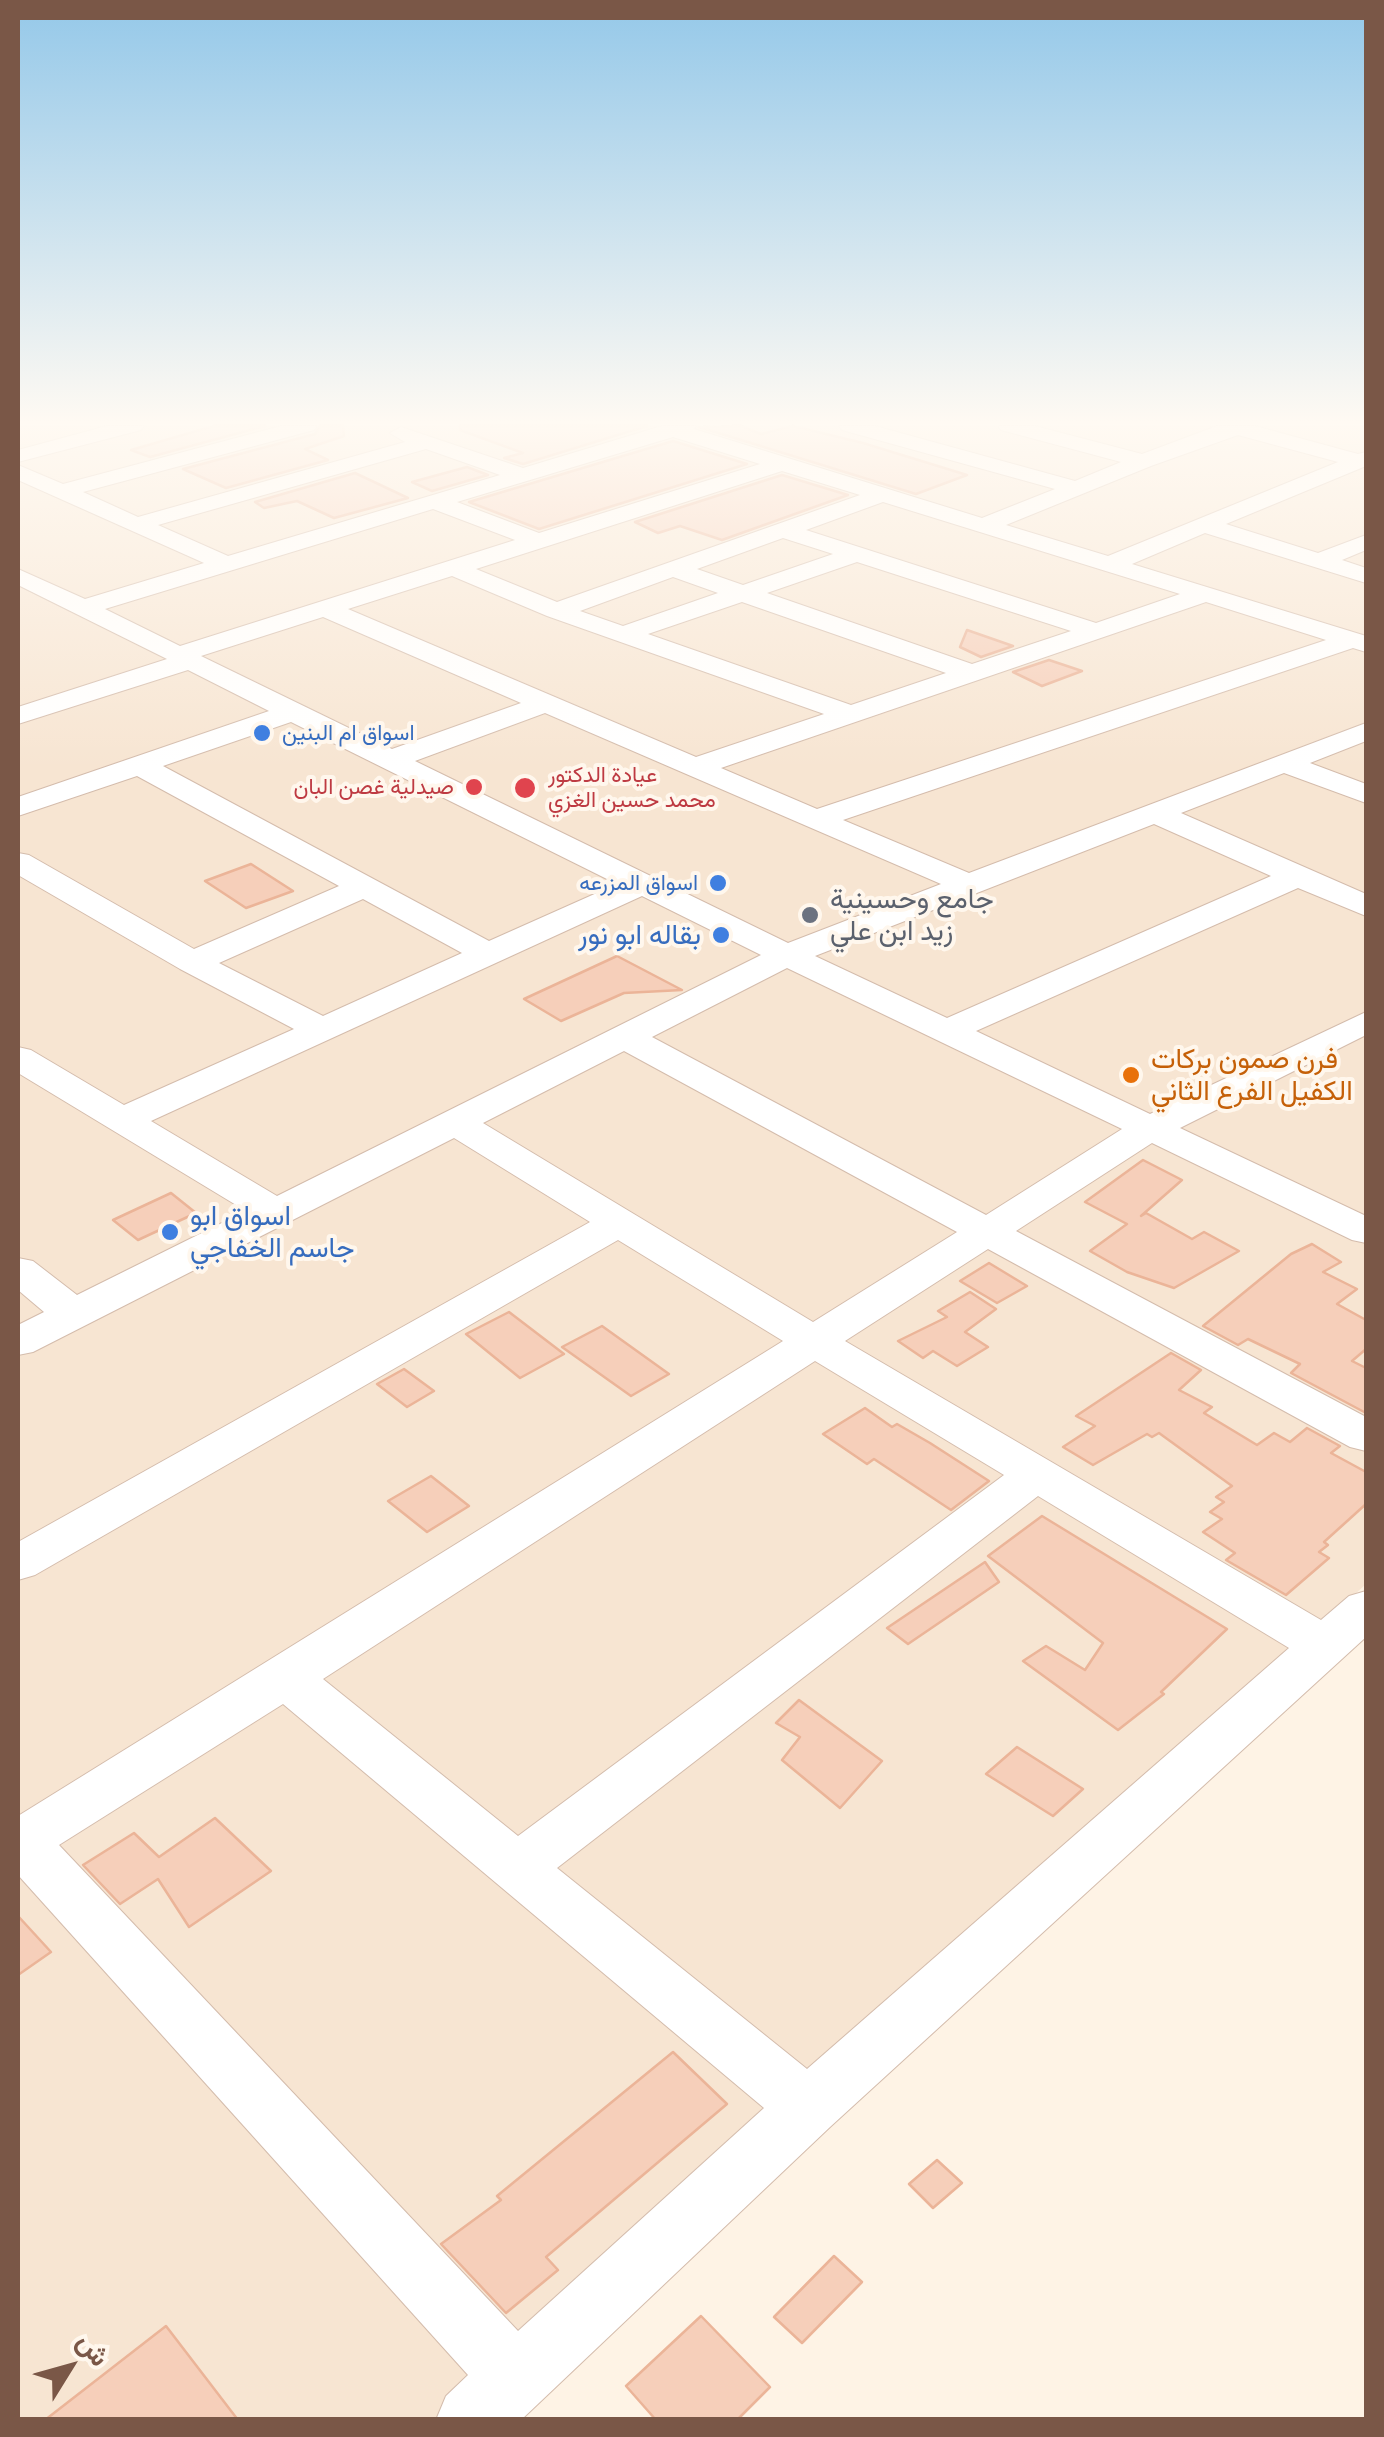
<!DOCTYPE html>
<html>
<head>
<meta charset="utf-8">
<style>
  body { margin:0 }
  #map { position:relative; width:1384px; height:2437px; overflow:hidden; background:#fef3e5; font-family:"Public Sans",Vazirmatn,sans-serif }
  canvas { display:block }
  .frame { position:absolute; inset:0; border:20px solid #7a5747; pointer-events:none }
  .north { position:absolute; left:20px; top:2317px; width:100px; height:100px; -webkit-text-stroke:8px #fff7ed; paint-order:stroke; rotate:53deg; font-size:28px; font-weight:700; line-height:40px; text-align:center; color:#7a5747 }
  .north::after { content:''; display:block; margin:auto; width:35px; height:45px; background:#7a5747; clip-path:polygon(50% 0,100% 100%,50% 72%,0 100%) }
</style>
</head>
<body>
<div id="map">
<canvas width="1384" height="2437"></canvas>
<div class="frame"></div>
<div class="north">ش</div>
</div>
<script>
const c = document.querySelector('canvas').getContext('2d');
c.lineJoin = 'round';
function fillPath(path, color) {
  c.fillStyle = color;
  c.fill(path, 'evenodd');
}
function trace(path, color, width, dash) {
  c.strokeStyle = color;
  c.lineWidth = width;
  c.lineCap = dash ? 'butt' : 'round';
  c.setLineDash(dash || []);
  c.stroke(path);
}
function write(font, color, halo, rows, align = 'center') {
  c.font = font + ' "Public Sans",Vazirmatn,sans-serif';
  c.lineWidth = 8;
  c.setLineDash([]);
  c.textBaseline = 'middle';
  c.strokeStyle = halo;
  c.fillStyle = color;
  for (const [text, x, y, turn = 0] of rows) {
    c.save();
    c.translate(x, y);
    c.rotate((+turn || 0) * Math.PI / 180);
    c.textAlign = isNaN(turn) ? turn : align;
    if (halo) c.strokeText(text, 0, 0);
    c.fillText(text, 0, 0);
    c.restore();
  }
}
fillPath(new Path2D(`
  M18 426H1366V1584L461 2419H18Z`), '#f7e5d2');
const building = new Path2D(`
  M214 426H265L150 457 131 450Z
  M320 426H343L344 436 305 449 328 460 226 488 183 469 315 434Z
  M460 426H647L523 464 504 458 523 453 460 430Z
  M741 426 761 434 793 426 863 443 967 475 916 494 699 427Z
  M673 441 747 464 539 529 469 502Z
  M467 467 488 475 432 491 412 482Z
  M355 473 408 498 334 518 297 501 264 508 255 502Z
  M782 475 848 495 722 540 680 526 658 533 635 522Z
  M967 630 1013 646 981 657 960 647Z
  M1049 660 1082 671 1042 686 1013 672Z
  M251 864 293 891 246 908 205 881Z
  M617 956 682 990 624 993 561 1021 524 999Z
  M1143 1160 1182 1180 1141 1216 1146 1213 1192 1239 1204 1232 1239 1251 1174 1288 1127 1272 1090 1251 1127 1224 1085 1202Z
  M171 1193 196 1213 138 1240 113 1220Z
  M1312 1244 1341 1262 1323 1272 1357 1289 1337 1304 1366 1320V1349L1352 1361 1366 1368V1413L1291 1373 1300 1364 1248 1339 1238 1345 1203 1326 1291 1254Z
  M989 1263 1027 1286 997 1303 960 1281Z
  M970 1292 996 1309 965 1332 988 1347 957 1366 933 1351 923 1358 898 1341 947 1317 938 1311Z
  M509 1312 564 1354 520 1378 466 1334Z
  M602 1326 669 1374 631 1396 562 1347Z
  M1171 1353 1201 1370 1179 1390 1212 1407 1204 1413 1257 1445 1274 1433 1290 1442 1307 1428 1340 1446 1331 1453 1366 1472V1504L1324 1542 1328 1545 1319 1552 1329 1558 1286 1595 1226 1560 1235 1553 1203 1532 1222 1519 1210 1512 1224 1502 1216 1497 1232 1486 1159 1433 1152 1437 1147 1434 1093 1465 1063 1447 1095 1426 1076 1416Z
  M404 1369 434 1391 407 1407 377 1384Z
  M865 1408 892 1427 897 1424 930 1443 989 1481 951 1510 874 1459 867 1464 823 1434Z
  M431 1476 469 1506 427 1532 388 1501Z
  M1042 1516 1227 1629 1161 1692 1164 1694 1118 1730 1023 1661 1046 1646 1085 1670 1103 1643 988 1556Z
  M985 1562 999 1582 908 1644 887 1628Z
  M799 1700 882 1761 840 1808 782 1760 800 1737 776 1723Z
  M1017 1747 1083 1789 1053 1816 986 1774Z
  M215 1818 271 1871 189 1927 158 1879 120 1904 83 1865 134 1833 159 1857Z
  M18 1916 51 1952 18 1975Z
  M673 2052 727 2104 546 2257 558 2270 506 2313 441 2244 501 2200 497 2196Z
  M937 2160 962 2183 933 2208 909 2184Z
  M834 2256 862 2282 802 2343 774 2317Z
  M701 2316 770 2387 737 2420H656L626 2386Z
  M166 2326 238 2420H45Z`);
fillPath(building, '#f6cfba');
trace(building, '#ebb498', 2.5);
const street = new Path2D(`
  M107 426H144L141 430 18 462V450Z
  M281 426H317L314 430 83 492 138 517 405 442 390 433 401 427 523 468 662 426H696L694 429 982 518 1055 489 842 430 839 426H875L1075 481 1121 462 1001 430 998 426H1035L1142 454 1217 426H1255L1358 454 1366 452V466L1226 524 1318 553 1366 535V550L1342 560 1366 568V583L1205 533 1132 564 1366 636V652L1353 648 843 820 969 873 1366 723V741L1310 763 1366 784V803L1284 773 1181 813 1366 894V916L1298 888 976 1031 1150 1114 1366 1012V1035L1180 1128 1366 1216V1243L1352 1240 1152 1143 1016 1231 1366 1417V1451L1350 1447 988 1249 845 1341 1321 1620 1349 1596 1366 1591V1637L830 2127 521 2420H436L446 2396 468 2375 18 1875V1816L783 1341 618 1240 35 1575 18 1580V1542L590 1222 454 1138 33 1352 18 1355V1325L44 1312 18 1290V1258L33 1261 77 1295 246 1211 18 1073V1047L31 1050 124 1105 294 1029 180 969 18 875V853L29 855 194 949 339 886 137 776 18 816V797L269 711 188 670 18 724V707L167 659 18 585V569L85 599 204 563 18 480V465L63 484ZM1238 435 1338 462 1108 556 1006 525 1151 466ZM673 437 760 464 539 533 457 502ZM426 449 500 475 228 556 158 525ZM782 471 860 495 557 602 476 569ZM883 502 1180 594 1096 623 806 530ZM433 509 515 540 180 646 105 609ZM783 538 833 554 743 585 697 569ZM857 562 1071 631 972 664 767 593ZM452 576 547 616 824 714 696 757 348 609ZM673 577 718 593 623 626 580 611ZM742 602 946 673 851 705 648 634ZM1206 602 1326 640 817 809 721 768ZM323 617 521 703 392 749 201 656ZM545 713 941 884 788 943 415 761ZM291 722 617 884 489 941 163 766ZM1154 824 1271 876 947 1018 815 956ZM642 896 761 955 277 1196 151 1121ZM363 899 462 953 323 1016 219 963ZM787 968 1122 1129 986 1215 652 1037ZM624 1051 957 1232 813 1322 483 1123ZM815 1361 1004 1475 518 1836 323 1679ZM1038 1496 1289 1648 807 2069 557 1868ZM283 1704 764 2108 518 2331 59 1845Z`);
trace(street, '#d4bcac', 2);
fillPath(street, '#fff');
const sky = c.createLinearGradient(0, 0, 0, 768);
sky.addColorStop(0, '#94c8e9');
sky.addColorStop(0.55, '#fffaf3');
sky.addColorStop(1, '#fffaf300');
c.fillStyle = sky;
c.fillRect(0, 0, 1384, 768);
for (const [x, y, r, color] of [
  [262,733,10,"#3f7fe0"],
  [474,787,10,"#e0444e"],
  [525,788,12,"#e0444e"],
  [718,883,10,"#3f7fe0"],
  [810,915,10,"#6b7280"],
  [721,935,10,"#3f7fe0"],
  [1131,1075,10,"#e8710a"],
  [170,1232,10,"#3f7fe0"]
]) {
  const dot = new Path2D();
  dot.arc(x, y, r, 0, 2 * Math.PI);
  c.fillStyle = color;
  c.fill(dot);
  trace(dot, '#fff7ed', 4);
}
write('22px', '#366cbe', '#fff7ed', [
  ["اسواق ام البنين",282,733],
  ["اسواق المزرعه",698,883,"right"]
], 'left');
write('22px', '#be3a42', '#fff7ed', [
  ["عيادة الدكتور",548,775],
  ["محمد حسين الغزي",548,800],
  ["صيدلية غصن البان",454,787,"right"]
], 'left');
write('28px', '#5b616d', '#fff7ed', [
  ["جامع وحسينية",830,899],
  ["زيد ابن علي",830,931]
], 'left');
write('28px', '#366cbe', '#fff7ed', [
  ["بقاله ابو نور",701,935],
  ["اسواق ابو",190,1216,"left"],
  ["جاسم الخفاجي",190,1248,"left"]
], 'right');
write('28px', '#c56008', '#fff7ed', [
  ["فرن صمون بركات",1151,1059],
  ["الكفيل الفرع الثاني",1151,1091]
], 'left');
</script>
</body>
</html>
